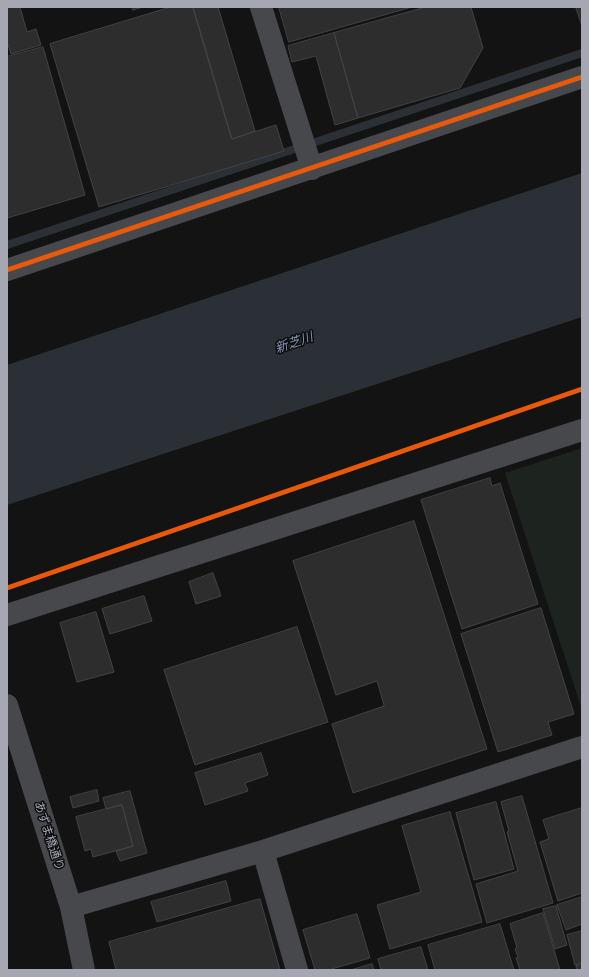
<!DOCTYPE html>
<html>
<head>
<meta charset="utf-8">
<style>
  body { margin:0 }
  #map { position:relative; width:589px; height:977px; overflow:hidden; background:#131313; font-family:Quicksand,sans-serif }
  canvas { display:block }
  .frame { position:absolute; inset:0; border:8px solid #a5a8b3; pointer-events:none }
</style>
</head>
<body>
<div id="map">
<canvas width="589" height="977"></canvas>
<div class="frame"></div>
</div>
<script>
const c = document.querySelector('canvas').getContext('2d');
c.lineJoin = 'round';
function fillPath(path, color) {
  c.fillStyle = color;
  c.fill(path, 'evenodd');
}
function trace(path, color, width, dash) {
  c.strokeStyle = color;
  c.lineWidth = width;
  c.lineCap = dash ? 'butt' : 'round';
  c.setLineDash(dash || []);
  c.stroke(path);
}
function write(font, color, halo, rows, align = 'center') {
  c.font = font + ' Quicksand,"Noto Sans JP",sans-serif';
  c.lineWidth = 3;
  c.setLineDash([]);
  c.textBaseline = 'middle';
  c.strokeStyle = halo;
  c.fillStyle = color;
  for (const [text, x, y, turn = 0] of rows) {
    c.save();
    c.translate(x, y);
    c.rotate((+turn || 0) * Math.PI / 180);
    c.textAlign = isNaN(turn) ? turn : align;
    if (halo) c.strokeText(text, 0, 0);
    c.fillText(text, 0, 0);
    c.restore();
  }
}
fillPath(new Path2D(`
  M582 448V710L505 473Z`), '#1d231e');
fillPath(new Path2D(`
  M582 173V317L7 505V365Z`), '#2b3037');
trace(new Path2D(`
  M7 245 582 53`), '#2b3037', 8);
const building = new Path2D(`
  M7 7H20L27 32 36 29 41 45 11 54 7 41Z
  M132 7H143L133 10Z
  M171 7H193L232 139 276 125 284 151 99 207 50 44Z
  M193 7H218L255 131 232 139Z
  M279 7H412L289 42Z
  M426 7H471L483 48 460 88 358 118 334 33Z
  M576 7H582V26Z
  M334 33 358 118 335 125 316 56 292 62 288 46Z
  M43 47 85 195 7 218V57Z
  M490 478 492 486 500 483 538 604 462 629 421 500Z
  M414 521 487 749 353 793 332 724 384 706V705L377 681 336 695 293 561Z
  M213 573 221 596 196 604 189 582Z
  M144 596 152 621 110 634 102 609Z
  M541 608 574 714 548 722 552 735 498 752 461 634Z
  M96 612 114 672 77 682 60 623Z
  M297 627 328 722 195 765 164 670Z
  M261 753 268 775 245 783 248 791 205 805 195 773Z
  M97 790 99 801 73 808 70 797Z
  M130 791 147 853 120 861 116 851 133 846 122 805 106 809 103 798Z
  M522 796 553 903 487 923 476 884 518 871 507 832 509 831 501 802Z
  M496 802 514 869 474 880 456 813Z
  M122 805 133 846 93 857 91 849 85 851 76 817Z
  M582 808V893L558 901 540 842 549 839 543 820Z
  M450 812 482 922 390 949 377 905 421 892 402 826Z
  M226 881 231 901 157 922 151 902Z
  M582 897V924L566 930 557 905Z
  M260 899 280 970H116L109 942Z
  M556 906 567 945 555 949 543 909Z
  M543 913 560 970H520L516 958 518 957 515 949 517 948 510 924Z
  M357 914 370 958 328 970H315L303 930Z
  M500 924 514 970H435L428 945Z
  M582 931V963L575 965 567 935Z
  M421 947 428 970H381L378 959Z
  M372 964 374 970H351Z
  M582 965V970H577L576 966Z`);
fillPath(building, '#2d2d2e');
trace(building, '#424346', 1);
trace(new Path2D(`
  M261 7 312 169
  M7 270 582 77
  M7 615 582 430
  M263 851 297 970
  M71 907 263 851 582 747`), '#47484c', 22);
trace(new Path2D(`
  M7 705 71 907 84 970`), '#47484c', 22);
trace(new Path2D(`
  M7 270 582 77
  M7 588 582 389`), '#e8590c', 5);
write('12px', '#a5a8b3', '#0d0d0f', [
  ["あずま橋通り",49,836,72]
]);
write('italic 13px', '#7f92ab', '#0d0d0f', [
  ["新芝川",294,343,-19]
]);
</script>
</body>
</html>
